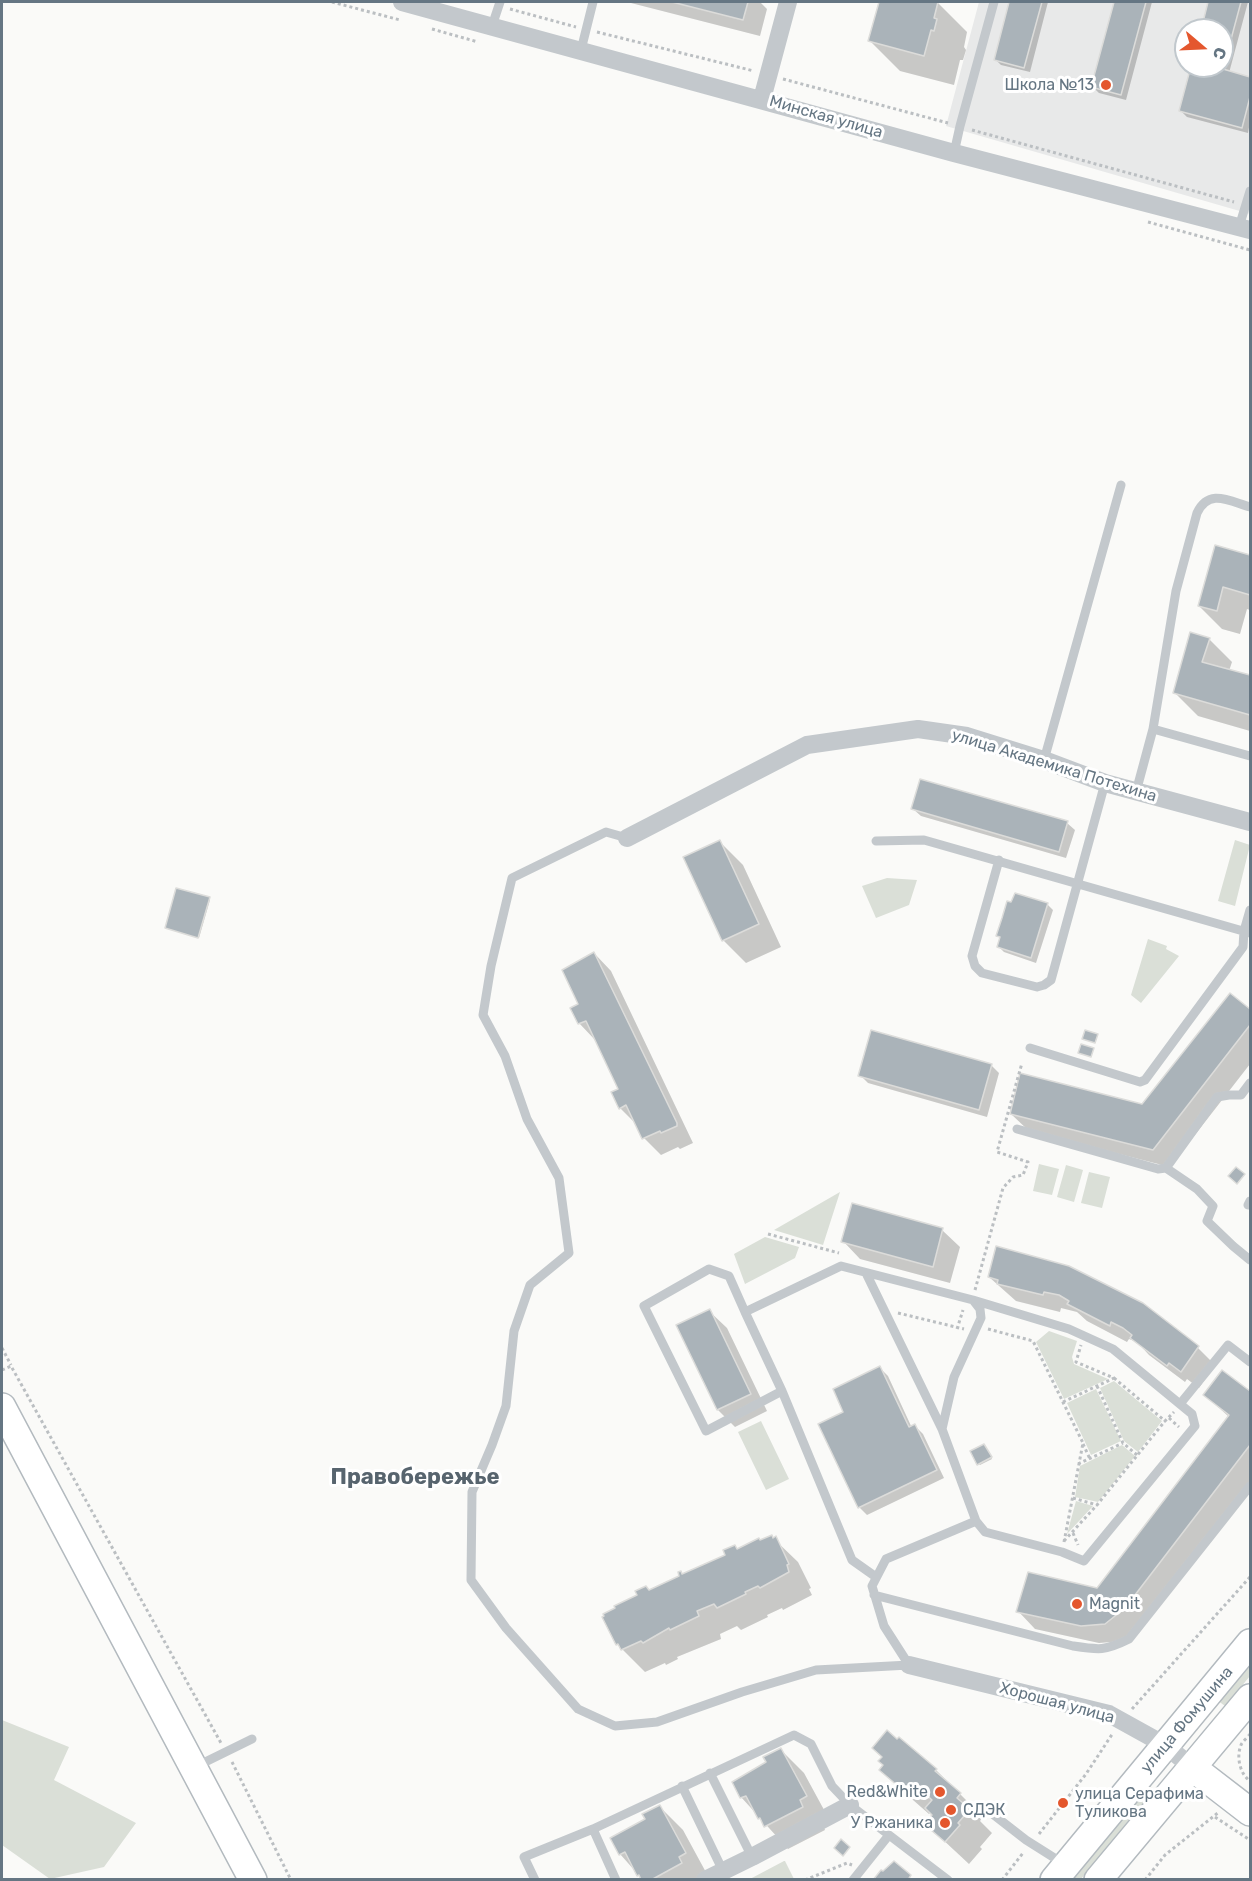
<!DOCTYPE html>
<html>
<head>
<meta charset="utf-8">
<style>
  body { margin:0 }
  #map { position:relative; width:1252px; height:1881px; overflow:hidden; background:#fafaf8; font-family:Rubik,sans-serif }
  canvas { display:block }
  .frame { position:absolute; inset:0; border:3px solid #657683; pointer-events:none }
  .north { position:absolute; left:1174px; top:18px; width:60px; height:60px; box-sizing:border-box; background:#fff; border:2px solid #c1c8cd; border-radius:50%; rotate:109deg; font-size:16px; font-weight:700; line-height:24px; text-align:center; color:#657683 }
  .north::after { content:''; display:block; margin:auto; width:21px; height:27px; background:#e4572e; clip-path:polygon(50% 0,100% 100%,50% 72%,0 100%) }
</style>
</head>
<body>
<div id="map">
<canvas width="1252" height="1881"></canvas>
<div class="frame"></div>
<div class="north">С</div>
</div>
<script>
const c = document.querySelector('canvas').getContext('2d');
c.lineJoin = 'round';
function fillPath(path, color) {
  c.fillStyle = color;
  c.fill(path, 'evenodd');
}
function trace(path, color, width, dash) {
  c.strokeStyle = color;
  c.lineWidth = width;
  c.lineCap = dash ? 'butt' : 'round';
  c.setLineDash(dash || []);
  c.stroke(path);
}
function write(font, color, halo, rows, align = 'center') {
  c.font = font + ' Rubik,sans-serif';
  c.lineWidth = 6;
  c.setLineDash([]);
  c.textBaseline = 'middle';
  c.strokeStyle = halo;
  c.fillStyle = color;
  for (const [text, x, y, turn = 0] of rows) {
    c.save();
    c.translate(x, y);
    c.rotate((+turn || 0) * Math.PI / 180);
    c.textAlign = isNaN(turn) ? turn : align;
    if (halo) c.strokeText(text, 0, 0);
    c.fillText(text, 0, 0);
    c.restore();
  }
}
fillPath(new Path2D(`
  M979 2H1250V214L946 126ZM1186 30H1222V66H1186Z`), '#e8e9e9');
fillPath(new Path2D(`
  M1235 840 1250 845 1235 906 1218 901Z
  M887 878 917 880 909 905 876 918 862 886Z
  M1148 939 1167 946 1166 949 1179 956 1141 1003 1131 995Z
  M1039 1164 1059 1169 1052 1195 1033 1191Z
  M1066 1165 1083 1170 1074 1202 1057 1197Z
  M1089 1172 1110 1177 1102 1208 1081 1203Z
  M840 1192 823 1245 774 1230Z
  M765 1237 799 1247 795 1258 745 1284 734 1254Z
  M1049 1331 1077 1341 1072 1357 1074 1364 1108 1379 1064 1399 1036 1342Z
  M1114 1381 1162 1421 1138 1452 1124 1441 1100 1388Z
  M1096 1389 1121 1441 1091 1455 1067 1403Z
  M761 1421 789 1479 766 1490 738 1432Z
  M1122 1445 1135 1456 1098 1502 1075 1497 1080 1466Z
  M1076 1501 1093 1506 1067 1534Z
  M1250 1660V1676L1225 1706 1217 1700Z
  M2 1720 69 1747 54 1780 136 1823 104 1867 50 1879 2 1845Z
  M1149 1785 1155 1790 1081 1879 1070 1880Z
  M785 1861 794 1879H750L784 1861Z`), '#dadfd7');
fillPath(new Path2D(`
  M627 2H760L767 9 760 36Z
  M880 2H937L967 32 964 47 966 50 963 60H960L954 85 900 71 870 41Z
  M1011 2H1048L1030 72 1001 65 995 59Z
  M1116 2H1152L1126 100 1099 93 1093 87Z
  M1210 2H1248L1229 73 1250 78V122L1248 133 1187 117 1181 111 1193 66H1222V30H1202Z
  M1216 547 1250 557V610L1247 609 1240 634 1222 629 1199 606Z
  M1209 639 1232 662 1229 671 1250 677V731L1198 716 1175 693Z
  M913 809 1067 823 1075 830 1066 858 921 816Z
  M720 842 743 865 781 947 746 963 723 940Z
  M1016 895 1048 905 1053 910 1036 963 1004 952 999 947 1001 939 998 935Z
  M209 898 210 900 199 938 166 928Z
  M594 953 611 971 693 1143 680 1149 678 1147 661 1155 644 1138 637 1125 620 1108 621 1090 596 1041 579 1023 580 1005Z
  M1230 995 1250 1011V1064L1170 1167 1029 1131 1011 1114 1143 1106Z
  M872 1032 992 1066 999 1073 987 1117 868 1083 860 1075Z
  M942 1230 960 1247 950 1283 860 1259 843 1241Z
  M989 1277 1142 1305 1198 1348 1215 1365 1199 1388 1187 1379 1185 1382 1149 1355 1137 1342 1129 1339 1127 1342 1087 1321 1077 1312 1061 1308 1060 1312 1016 1301Z
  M709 1311 727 1328 767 1411 735 1427 718 1410 678 1326Z
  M880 1368 888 1376 912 1428 915 1426 923 1434 944 1478 867 1515 859 1507 845 1412Z
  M1223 1372 1250 1393V1485L1123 1641 1099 1643 1035 1629 1018 1611 1098 1589 1229 1417 1205 1395Z
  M985 1447 992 1459 980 1465 979 1464Z
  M772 1537 798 1562 811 1588 809 1589 812 1595 783 1610 782 1608 767 1615 768 1617 741 1630 737 1626 720 1634 721 1639 677 1657 678 1659 666 1665 665 1663 645 1672 617 1644 650 1591 738 1550Z
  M899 1739 936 1770 983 1817 980 1821 992 1833 980 1847 982 1849 969 1864 926 1824 934 1815 931 1812 929 1814 905 1793 881 1770Z
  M781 1750 804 1773 829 1819 822 1823 825 1830 788 1849 741 1797Z
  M660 1807 683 1830 708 1876 702 1880H643L620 1854 612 1839 647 1820Z`), '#0003');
const building = new Path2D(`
  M672 2H748L743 20Z
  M879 2H938L934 18 937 19 934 31 931 30 924 56 868 41Z
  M1009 2H1042L1024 68 994 60Z
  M1114 2H1146L1121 95 1091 87Z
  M1208 2H1241L1223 69 1250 77V97L1242 128 1179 111 1191 66H1222V30H1201Z
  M1215 545 1250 555V595L1223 587 1217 611 1198 606Z
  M1190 632 1210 638 1202 662 1250 675V715L1173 693Z
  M920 779 1068 821 1059 852 911 809Z
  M720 840 759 924 722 941 683 857Z
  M176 888 210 897 198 938 165 928Z
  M1015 893 1048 903 1031 958 997 947 1000 937 996 936 1002 918 1007 901 1011 902Z
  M594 952 677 1123V1126L661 1133 660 1131 642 1139 626 1105 619 1109 611 1092 618 1089 586 1021 578 1024 570 1008 578 1004 562 970Z
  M1230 993 1250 1009V1025L1153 1150 1010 1114 1020 1073 1142 1104Z
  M871 1030 992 1064 979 1110 858 1076Z
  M1085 1030 1098 1034 1095 1043 1082 1039Z
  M1081 1044 1094 1048 1091 1057 1078 1053Z
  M1236 1167 1245 1174 1237 1184 1228 1176Z
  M852 1203 943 1228 933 1267 841 1242Z
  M996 1246 1069 1266 1143 1303 1199 1346 1181 1372 1169 1363 1167 1366 1130 1338 1132 1335 1123 1328 1111 1322 1110 1326 1067 1304 1069 1301 1059 1295 1044 1292 1043 1295 997 1284 998 1280 988 1277Z
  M710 1309 751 1394 717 1410 676 1325Z
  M880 1366 909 1427 915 1424 937 1470 858 1508 818 1424 843 1412 833 1389Z
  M1222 1370 1250 1391V1445L1125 1608 1105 1624 1081 1626 1016 1612 1028 1572 1097 1588 1229 1415 1203 1395Z
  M984 1444 992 1457 977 1465 970 1451Z
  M772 1535 773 1538 776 1536 783 1551 789 1564 787 1565 789 1572 760 1588 758 1586 745 1592 746 1594 717 1608 714 1604 697 1611 699 1616 670 1630 669 1628 643 1643 641 1641 621 1650 618 1644 616 1645 602 1617 604 1616 603 1614 615 1608 614 1606 637 1595 635 1591 646 1586 649 1590 679 1576 678 1572 681 1571 682 1574 725 1555 723 1550 735 1545 737 1549 759 1538 760 1540Z
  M887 1730 897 1739 899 1737 937 1769 935 1771 961 1793 957 1798 970 1809 958 1823 960 1825 945 1842 924 1824 932 1815 925 1808 932 1800 919 1788 915 1793 909 1787 905 1792 879 1770 883 1765 878 1761 882 1757 872 1748Z
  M781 1748 807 1796 800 1800 803 1807 764 1827 760 1818 758 1819 746 1796 740 1798 732 1782 766 1762 763 1757Z
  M660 1805 686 1853 679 1857 682 1863 651 1880H641L639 1875 637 1876 625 1852 619 1855 610 1838 645 1819 642 1814Z
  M841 1839 850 1847 843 1856 834 1848Z
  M894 1861 911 1875 908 1880H873L881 1870 883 1871Z`);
fillPath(building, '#aab3b9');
trace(building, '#dcdcda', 1.5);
const secondary = new Path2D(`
  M2 1407 253 1880
  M1193 1768 1250 1812
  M1054 1880 1250 1643
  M1098 1880 1250 1698`);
trace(secondary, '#b3babf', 30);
trace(new Path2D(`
  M332 2 400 20
  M510 9 576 27
  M432 29 478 42
  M597 32 754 71
  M783 79 948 123
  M972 130 1234 202
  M1148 222 1250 250
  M768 1234 839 1253
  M975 1290 1003 1188 1013 1177 1023 1175 1028 1162 997 1152 1022 1063
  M898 1313 964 1329
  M957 1329 963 1310
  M988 1329 1033 1341 1083 1443 1064 1542
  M2 1348 11 1365
  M2 1370 11 1366 221 1743
  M1114 1378 1165 1421 1174 1412
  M1097 1386 1123 1443 1137 1455
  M1063 1402 1114 1378 1076 1362 1081 1345
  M1169 1418 1179 1427
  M1083 1444 1090 1459
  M1078 1464 1123 1443
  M1073 1498 1097 1505
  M1073 1533 1078 1545
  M1064 1541 1097 1505 1165 1421
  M1132 1709 1250 1577
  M1250 1734C1248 1737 1243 1741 1241 1745 1236 1757 1240 1774 1250 1781
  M232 1762 291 1880
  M1215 1817 1250 1840
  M1039 1834 1086 1774 1113 1733
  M805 1880 847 1863 852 1865
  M1002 1880 1023 1853
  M1145 1880 1165 1855 1219 1812`), '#bbbfc2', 3, [3, 3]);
trace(new Path2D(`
  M492 26 500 2
  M581 50 593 2
  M954 153 960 126 994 2
  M1239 227 1250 191
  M1153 729 1250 756
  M1044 760 1121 485
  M1136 792 1153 729 1176 591 1197 513C1209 488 1229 501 1250 507
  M627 838 606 832 512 878 491 966 483 1015 505 1056 527 1119 559 1178 569 1253 530 1285 514 1331 506 1406 492 1445 472 1492 471 1580 506 1628 578 1709 615 1726 657 1722 742 1692 816 1670 909 1665 884 1626 872 1586 886 1559 976 1521 942 1429 954 1377 981 1318 980 1309 973 1300 1069 1329 1113 1349 1192 1414 1195 1426 1084 1561 1062 1552 985 1532 976 1521
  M876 841 924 840 1250 933
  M999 860 972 956 975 966 982 973 1037 987 1044 985 1051 980 1105 783
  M1030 1048 1140 1082 1145 1080 1243 947 1244 931 1250 910
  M1017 1129 1158 1169 1166 1168 1217 1097 1229 1095H1241L1250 1083
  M1166 1168 1197 1189 1213 1206 1207 1221 1233 1246 1250 1260
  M1248 1205 1250 1201
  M866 1273 942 1429
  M745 1312 729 1276 709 1269 644 1306 706 1431 782 1391 745 1312 841 1266 973 1300
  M782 1391 852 1560 876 1577
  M1180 1404 1228 1345 1250 1362
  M874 1595 1073 1646C1099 1650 1105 1651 1129 1639L1250 1486
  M195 1767 252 1739
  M710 1773 752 1857
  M682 1786 723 1871
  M981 1805 1026 1840 1064 1864
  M889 1835 948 1880
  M535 1880 524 1857 593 1829
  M616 1880 593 1829 794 1735 811 1744 832 1786 850 1805 889 1835 853 1880`), '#c3c8cc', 9);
trace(new Path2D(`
  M402 2 954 153 1250 230
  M762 99 788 2
  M627 838 807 745 918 729 967 736 1044 760 1105 783 1250 822
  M909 1665 1109 1714 1165 1745 1193 1768
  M705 1880 752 1857 850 1805`), '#c3c8cc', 18);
trace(secondary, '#fff', 27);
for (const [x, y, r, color] of [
  [1106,85,6,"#e4572e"],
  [1077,1604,6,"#e4572e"],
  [940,1792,6,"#e4572e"],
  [1063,1803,6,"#e4572e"],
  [951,1810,6,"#e4572e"],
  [945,1823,6,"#e4572e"]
]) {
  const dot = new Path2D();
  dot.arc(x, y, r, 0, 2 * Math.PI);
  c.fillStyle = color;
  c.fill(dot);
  trace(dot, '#fff', 2);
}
write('16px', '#657683', '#fff', [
  ["Школа №13",1094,85],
  ["Magnit",1089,1604,"left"],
  ["Red&White",928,1792],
  ["улица Серафима",1075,1794,"left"],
  ["Туликова",1075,1812,"left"],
  ["СДЭК",963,1810,"left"],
  ["У Ржаника",933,1823]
], 'right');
write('16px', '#657683', '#fff', [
  ["Минская улица",826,117,16],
  ["улица Академика Потехина",1054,766,17],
  ["Хорошая улица",1057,1703,15],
  ["улица Фомушина",1187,1720,-50]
]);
write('bold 22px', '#57646e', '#fff', [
  ["Правобережье",415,1478]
]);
</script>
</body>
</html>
